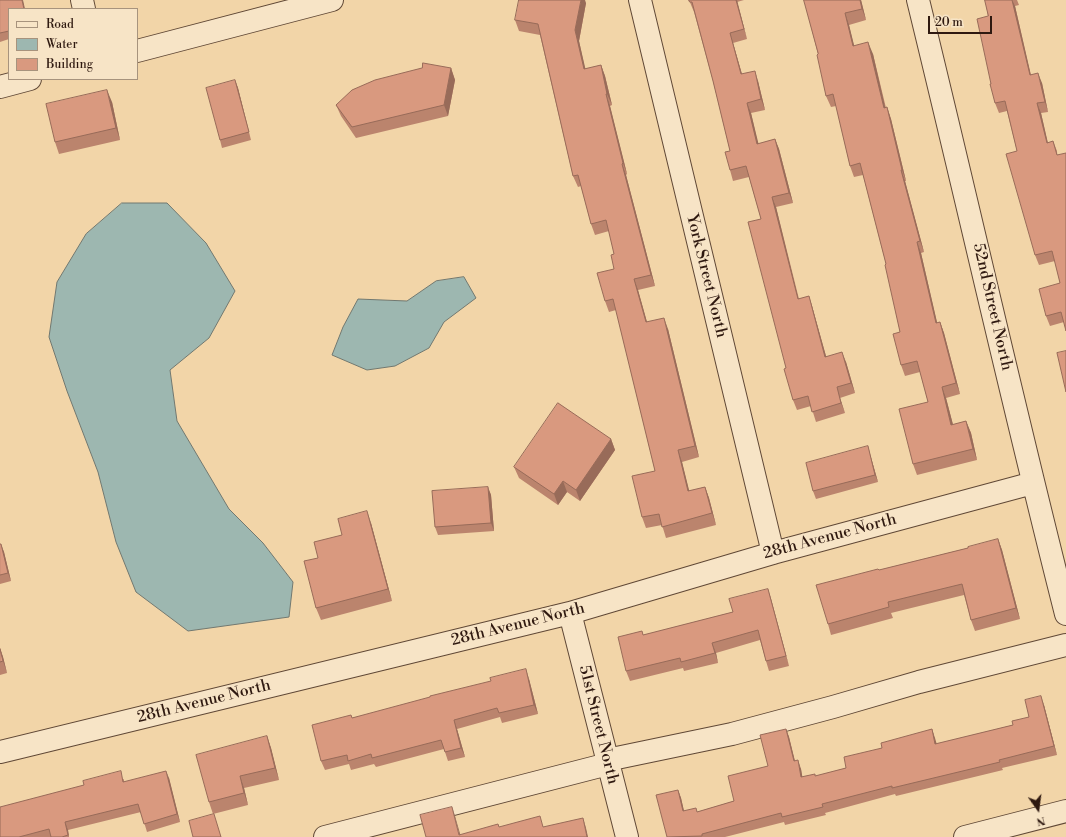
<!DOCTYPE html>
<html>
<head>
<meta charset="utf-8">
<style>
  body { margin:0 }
  #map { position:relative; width:1066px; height:837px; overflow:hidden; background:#f2d5a8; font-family:"Libre Bodoni",serif }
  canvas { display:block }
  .legend { position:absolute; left:8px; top:8px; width:130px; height:72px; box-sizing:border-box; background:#f7e4c6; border:1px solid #a7937d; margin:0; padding:5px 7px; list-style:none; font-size:12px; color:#2f1910 }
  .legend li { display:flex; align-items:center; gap:8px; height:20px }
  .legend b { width:20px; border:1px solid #a7937d }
  .north { position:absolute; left:1018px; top:789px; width:40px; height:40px; -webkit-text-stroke:3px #f7e4c6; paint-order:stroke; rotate:166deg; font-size:11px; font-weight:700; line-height:16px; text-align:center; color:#2f1910 }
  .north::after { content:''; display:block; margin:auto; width:14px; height:18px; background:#2f1910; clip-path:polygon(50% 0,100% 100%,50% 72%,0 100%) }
  .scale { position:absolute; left:928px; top:16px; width:64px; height:18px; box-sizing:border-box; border:2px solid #2f1910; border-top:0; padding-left:5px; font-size:12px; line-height:14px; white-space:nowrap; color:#2f1910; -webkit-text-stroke:3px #f7e4c6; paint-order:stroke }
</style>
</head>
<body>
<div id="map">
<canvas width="1066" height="837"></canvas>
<ul class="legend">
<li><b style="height:5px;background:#f7e4c6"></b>Road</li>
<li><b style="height:11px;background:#9db7b0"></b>Water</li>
<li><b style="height:11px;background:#d9997f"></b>Building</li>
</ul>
<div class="north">N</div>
<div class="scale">20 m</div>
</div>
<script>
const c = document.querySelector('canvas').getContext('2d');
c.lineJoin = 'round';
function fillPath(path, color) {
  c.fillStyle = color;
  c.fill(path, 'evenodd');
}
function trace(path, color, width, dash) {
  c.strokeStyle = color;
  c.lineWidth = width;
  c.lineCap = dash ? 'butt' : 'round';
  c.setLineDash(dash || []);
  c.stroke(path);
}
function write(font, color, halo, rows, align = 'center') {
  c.font = font + ' "Libre Bodoni",serif';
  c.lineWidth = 3.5;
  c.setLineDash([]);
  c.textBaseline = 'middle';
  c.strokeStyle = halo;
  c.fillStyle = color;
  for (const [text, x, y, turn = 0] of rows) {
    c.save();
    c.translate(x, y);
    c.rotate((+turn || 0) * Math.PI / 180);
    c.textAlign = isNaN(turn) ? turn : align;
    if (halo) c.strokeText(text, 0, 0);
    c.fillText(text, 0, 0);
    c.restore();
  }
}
const water = new Path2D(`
  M122 203H167L206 243 235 291 209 338 170 370 177 421 229 509 263 543 293 582 289 617 188 631 136 592 116 542 98 472 67 391 49 337 57 282 86 234Z
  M464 277 476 298 444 322 429 348 395 366 367 370 332 355 343 327 358 299 407 301 436 281Z`);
fillPath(water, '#9db7b0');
trace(water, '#717870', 1);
const minor = new Path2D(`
  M82 0 84 9
  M640 0 773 553
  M918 0C968 204 1014 410 1066 614
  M137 51 332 0
  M0 87 30 79
  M570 613 627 837
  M0 752 570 613 773 553 1033 483
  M607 760 732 734 833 707 919 682 1066 645
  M325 837 608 764
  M965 837 1066 811`);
trace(minor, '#604836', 24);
trace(minor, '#f7e4c6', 22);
fillPath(new Path2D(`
  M0 0 9 9V39L0 42Z
  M689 0H744L737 2 747 39 733 43 742 74 758 81 765 110 751 113 758 144 775 139 779 149 793 203 776 207 799 299 809 296 812 306 826 356 846 362 855 393 840 398 845 413 816 422 811 406 797 410 793 400 786 368 761 219 749 177 733 181 730 170V151L713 81 694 12Z
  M804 0H861L866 20 849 25 854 46 873 54 886 108 887 107 891 119 906 181H905L924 252 921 253 937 323 940 322 944 333 960 394 946 398 953 425 966 421 971 433 977 460 917 475 913 464 928 402 920 372 905 376 901 365 900 332 886 264 863 175 854 177 850 166 836 106 831 107 826 96 818 54Z
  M985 0H1017L1019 5 1015 6 1031 75 1042 83 1048 112 1041 113 1048 143 1053 141 1057 151 1064 322 1050 326 1046 316 1060 283 1055 261 1039 265 1035 255 1017 151 1007 111 999 113 995 103 991 84 988 16Z
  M586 3 579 41 585 69 601 65 605 76 612 105 610 106 627 174 626 175 655 286 638 290 647 322 668 329 699 457 682 462 689 491 705 487 709 498 716 525 666 538 662 525 646 528 642 517 655 471 616 310 609 312 605 301 614 269V254L609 231 595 235 591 224 581 186 578 187 573 176 540 35 519 31 515 20Z
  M451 68 455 80 448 116 356 138 341 116 336 105Z
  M235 80 238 88 251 140 222 148 220 140Z
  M112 102 120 140 59 154 55 142Z
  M611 439 615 450 580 501 567 492 558 505 519 478 514 467Z
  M868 446 870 454 878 482 816 499 813 491Z
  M488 488 491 495 494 531 438 535 435 527Z
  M371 523 392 601 321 620 316 608 342 535Z
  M998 539 1002 550 1020 619 975 631 971 620 964 595 891 613 893 618 831 635 828 624 879 570 968 548Z
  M0 544 4 552 11 581 0 584Z
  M768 589 771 599 789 666 769 671 766 661 760 640 716 653 718 663 684 671 683 668 630 681 626 671 644 635 733 612Z
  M0 648 3 657 7 673 0 675Z
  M529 679 538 714 502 723 500 717 457 729 465 757 448 761 444 749 376 767 374 764 351 770 349 764 325 770 321 761 352 718Z
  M1044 705 1057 755 1002 768 1003 770 896 796 895 794 825 813 826 815 785 825 784 822 725 837H667L678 790 681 798 684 811 697 812 734 801 768 766 786 729 789 737 795 761 801 769 802 777 816 776 846 768 882 748 932 729 936 744 1013 725 1029 717Z
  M267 736 271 748 279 780 244 788 248 805 213 814 209 802Z
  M169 778 180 822 147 832 141 812 68 830 69 837H0L124 779V782Z`), '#bb846d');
fillPath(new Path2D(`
  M22 0H23L25 9H24Z
  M581 0H585L586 3 579 41 588 80 584 69 575 30Z
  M736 0H737L747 39 744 29Z
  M860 0H861L866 20 862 9Z
  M1012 0 1015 6 1033 85 1030 75Z
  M845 13 849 25 857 57 853 46Z
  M730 33 733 43 745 85 741 74Z
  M868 42 873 54 888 120 884 108Z
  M601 65 605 76 612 105 607 94Z
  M451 68 455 80 448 116 444 105Z
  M755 71 758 81 765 110 761 99Z
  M1038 73 1042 83 1048 112 1045 102Z
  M235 80 238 88 251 140 249 132Z
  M107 90 112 102 120 140 116 128Z
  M606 94 610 106 627 174 623 163Z
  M747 103 751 113 761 154 757 144Z
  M1037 103 1041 113 1050 153 1047 143Z
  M887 107 891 119 906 181 902 170Z
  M775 139 779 149 793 203 789 193Z
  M622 164 626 175 655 286 651 275Z
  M901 170 905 181 924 252 920 241Z
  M772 197 776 207 801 310 798 299Z
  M917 242 921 253 940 335 936 323Z
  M634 279 638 290 650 333 646 322Z
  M809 296 812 306 829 367 825 357Z
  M664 318 668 329 699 457 695 446Z
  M940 322 944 333 960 394 956 383Z
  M842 352 846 362 855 393 851 383Z
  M837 387 840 398 845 413 841 403Z
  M942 387 946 398 956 436 951 425Z
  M966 421 971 433 977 460 973 449Z
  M611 439 615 450 580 501 576 490Z
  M868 446 870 454 878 482 875 475Z
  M678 450 682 462 692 502 688 491Z
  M563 481 567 492 558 505 554 494Z
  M488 487 491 495 494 531 491 523Z
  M705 487 709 498 716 525 712 513Z
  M367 511 371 523 392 601 388 589Z
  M998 539 1002 550 1020 619 1016 608Z
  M1 544 4 552 11 581 8 573Z
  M768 589 771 599 789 666 786 656Z
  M712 643 716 653 718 663Z
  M0 648 3 657 7 673 3 661Z
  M526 669 529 679 538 714 534 705Z
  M1041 696 1044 705 1057 755 1054 746Z
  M454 720 457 729 465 757 461 748Z
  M786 729 789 737 797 770 794 761Z
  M932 729 935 738 939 752 935 744Z
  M267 736 271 748 279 780 275 768Z
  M798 760 801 769 804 786 801 777Z
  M166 771 169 778 180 822 177 814Z
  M240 776 244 788 248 805 244 793Z
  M678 790 681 798 686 820 683 811Z
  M452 807 455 816 461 837H460Z
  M583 818 586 828 588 837H587Z
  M65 822 68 830 69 837 68 835Z`), '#986b59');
const building = new Path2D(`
  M0 0H22L24 9H9V31L0 33Z
  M519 0H581L575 30 584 69 601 65 607 94H606L623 163 622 164 651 275 634 279 646 322 664 318 695 446 678 450 688 491 705 487 712 513 662 527 659 514 642 517 632 476 655 471 613 299 605 301 597 273 614 269 611 255 614 254 606 220 591 224 578 175 573 176 538 24 515 20Z
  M689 0H736L744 29 730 33 741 74 755 71 761 99 747 103 757 144 775 139 789 193 772 197 798 299 809 296 825 357 842 352 851 383 837 387 841 403 812 412 808 396 793 400 784 369 786 368 748 222 761 219 746 166 730 170 725 152 730 151 713 81 692 2H690Z
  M804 0H860L862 9 845 13 853 46 868 42 884 108 887 107 902 170H901L920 241 917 242 936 323 940 322 956 383 942 387 951 425 966 421 973 449 913 464 899 409 928 402 917 361 901 365 893 334 900 332 885 265 886 264 860 163 850 166 833 94 826 96 817 55 818 54Z
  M985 0H1012L1030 75 1038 73 1045 102 1037 103 1047 143 1053 141 1057 155 1066 153V331L1061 312 1046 316 1039 289 1060 283 1052 251 1035 255 1006 154 1017 151 1005 101 995 103 990 84H991L977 19 988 16Z
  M423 63 451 68 444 105 352 127 336 105 352 90 375 80 422 68Z
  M235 80 249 132 220 140 206 88Z
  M107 90 116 128 55 142 46 104Z
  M1066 351V392L1057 353Z
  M558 403 611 439 576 490 563 481 554 494 514 467Z
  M868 446 875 475 813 491 806 463Z
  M488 487 491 523 435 527 432 491Z
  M367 511 388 589 316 608 304 561 318 558 314 542 342 535 338 519Z
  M998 539 1016 608 971 620 962 584 888 602 889 607 828 624 816 585 878 569 879 570 968 548V547Z
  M0 544H1L8 573 0 575Z
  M768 589 786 656 766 661 758 630 712 643 715 653 681 662 680 658 626 671 618 637 642 631 643 635 733 612 729 599Z
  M0 649 3 661 0 662Z
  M526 669 534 705 499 713 497 708 454 720 461 748 445 752 441 740 372 758 371 754 348 761 347 755 321 761 312 725 351 715 352 718 430 697V696L491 681 490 678Z
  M1041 696 1054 746 999 760 1000 762 892 788V786L822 804 823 807 782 817 781 813 702 834V836L667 837 656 795 678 790 683 811 696 808 697 812 734 801 728 776 768 766 760 735 786 729 794 761 798 760 801 777 815 774V776L846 768 844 757 882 748 881 743 932 729 935 744 1013 725 1012 721 1029 717 1025 700Z
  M267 736 275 768 240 776 244 793 209 802 196 755Z
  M121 771 123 782 166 771 177 814 144 824 138 804 65 822 68 835 62 837H51L49 829 19 837H0V807L84 785 83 781Z
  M452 807 459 835 498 824 499 827 540 816 543 827 583 818 587 837H426L420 815Z
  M214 814 221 837H193L189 821Z`);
fillPath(building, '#d9997f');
trace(building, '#986b59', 1);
write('16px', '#2f1910', '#f7e4c6', [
  ["York Street North",706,276,76],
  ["52nd Street North",992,307,77],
  ["28th Avenue North",830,537,-15],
  ["28th Avenue North",518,625,-14],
  ["28th Avenue North",204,702,-14],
  ["51st Street North",598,725,76]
]);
</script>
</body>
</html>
